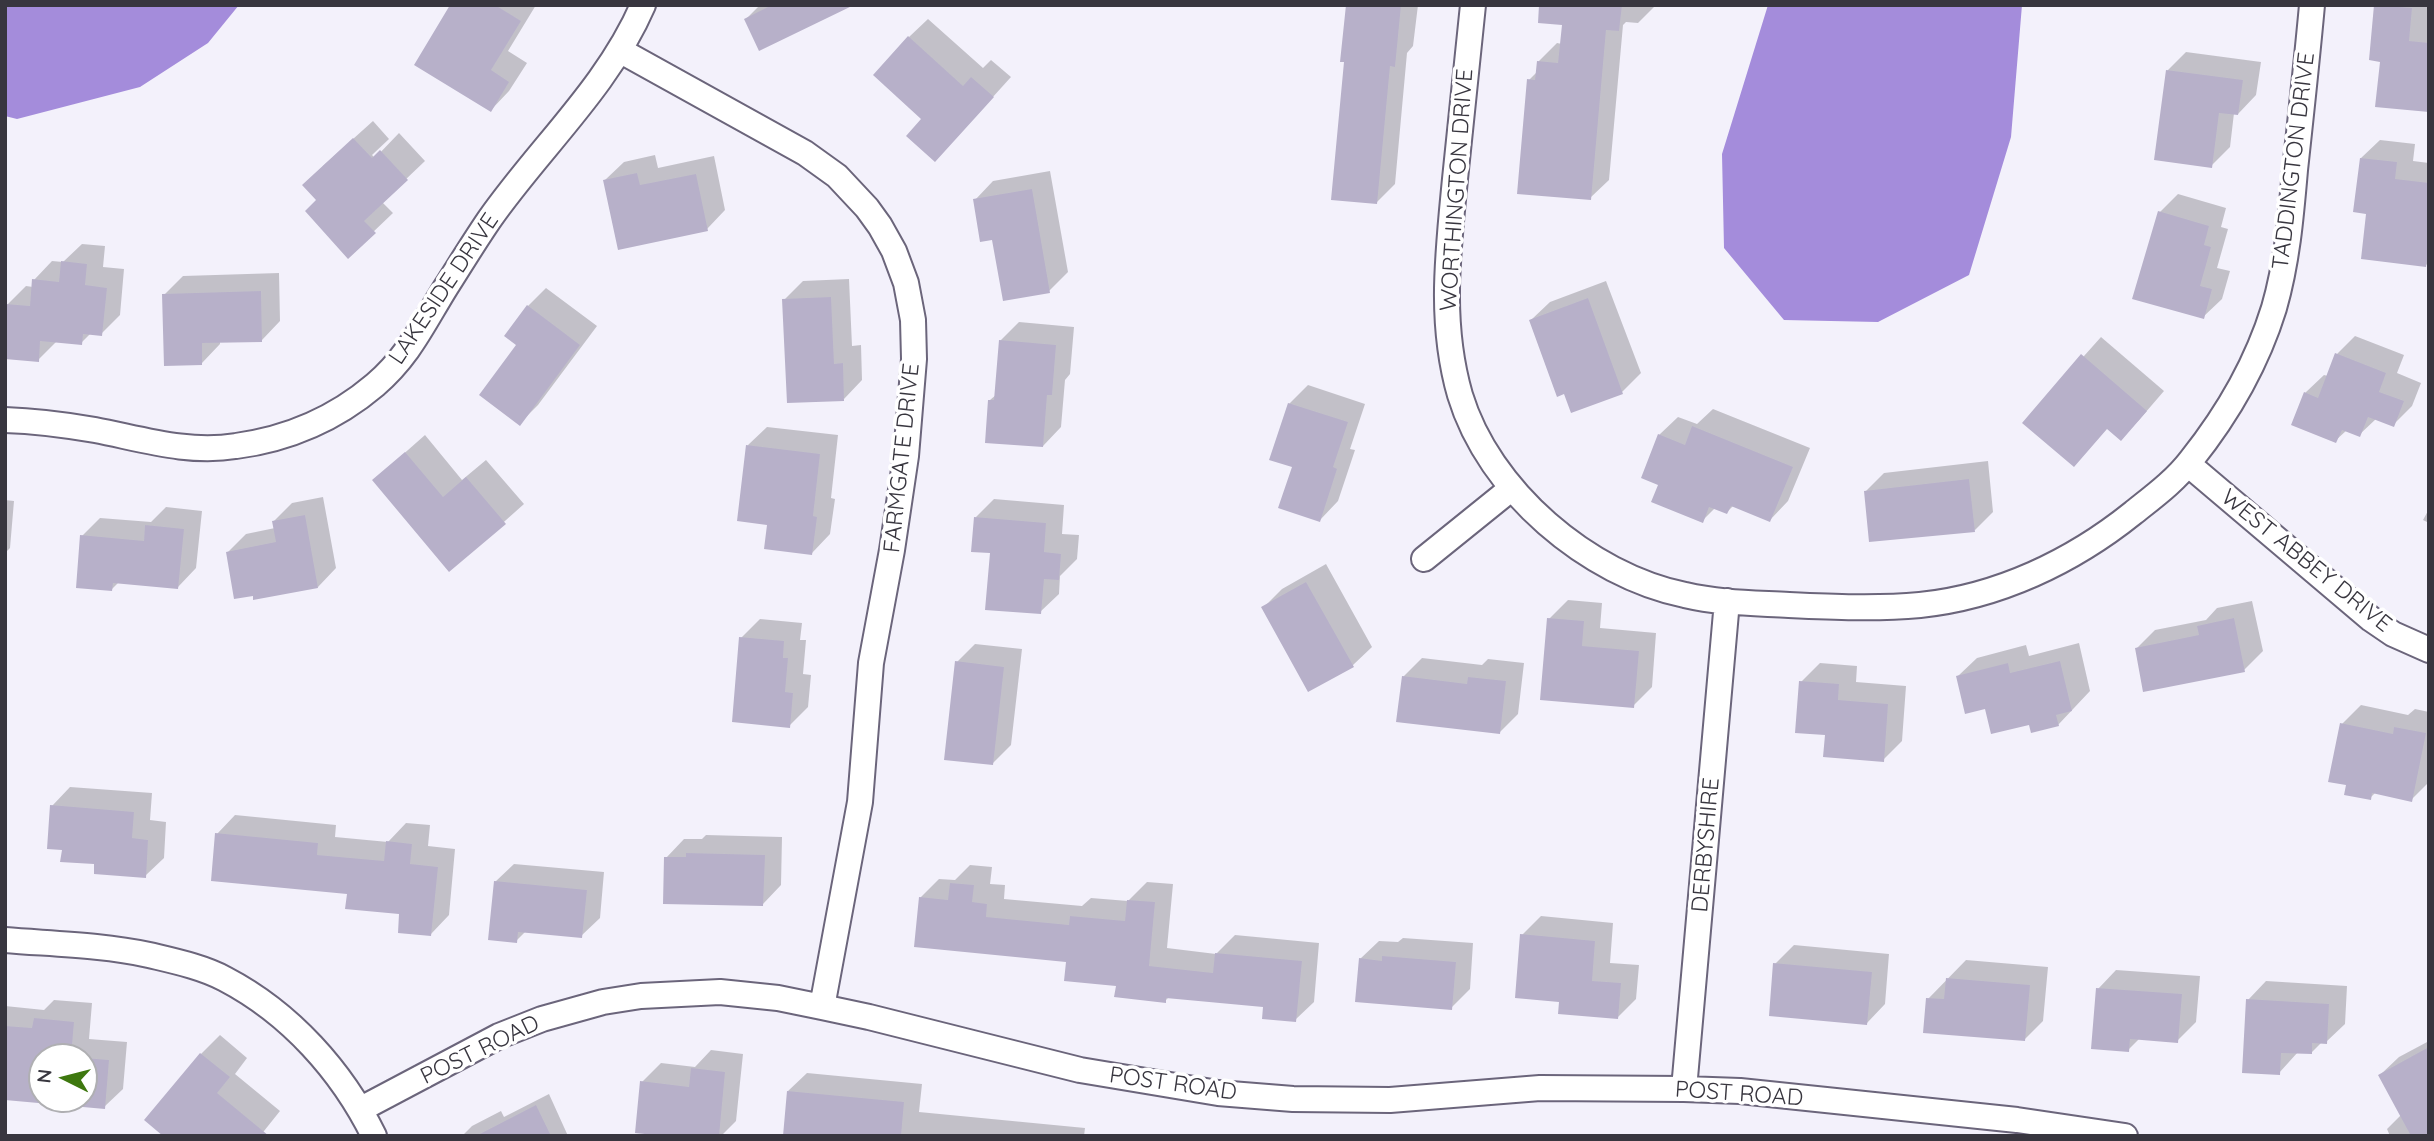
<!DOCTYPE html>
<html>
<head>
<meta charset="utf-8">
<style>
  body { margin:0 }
  #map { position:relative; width:2434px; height:1141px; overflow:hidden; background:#f3f1fb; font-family:Quicksand,sans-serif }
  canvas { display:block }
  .frame { position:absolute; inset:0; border:7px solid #38363f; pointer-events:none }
  .north { position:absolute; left:28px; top:1043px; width:70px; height:70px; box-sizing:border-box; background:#fff; border:2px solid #afafb2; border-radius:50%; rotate:276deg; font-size:19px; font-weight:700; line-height:28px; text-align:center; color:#38363f }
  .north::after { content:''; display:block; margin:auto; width:24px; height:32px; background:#3e780f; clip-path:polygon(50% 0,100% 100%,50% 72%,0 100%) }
</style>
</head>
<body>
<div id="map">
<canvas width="2434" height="1141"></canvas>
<div class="frame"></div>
<div class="north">N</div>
</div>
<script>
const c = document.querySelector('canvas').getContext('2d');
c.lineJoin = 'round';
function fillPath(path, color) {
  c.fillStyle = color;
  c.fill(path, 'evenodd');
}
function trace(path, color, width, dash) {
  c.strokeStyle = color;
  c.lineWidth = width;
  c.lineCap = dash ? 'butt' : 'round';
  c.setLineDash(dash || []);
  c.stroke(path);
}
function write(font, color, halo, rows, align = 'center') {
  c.font = font + ' Quicksand,sans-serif';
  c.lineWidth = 7;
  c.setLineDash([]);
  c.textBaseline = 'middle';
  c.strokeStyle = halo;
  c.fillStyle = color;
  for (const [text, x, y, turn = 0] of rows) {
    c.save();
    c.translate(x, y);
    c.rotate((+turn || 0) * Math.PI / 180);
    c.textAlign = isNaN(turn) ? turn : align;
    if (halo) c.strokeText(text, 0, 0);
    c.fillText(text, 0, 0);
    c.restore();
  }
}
fillPath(new Path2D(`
  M5 5H239L208 43 140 87 17 119 5 116Z
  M1768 5H2022L2011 137 1969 275 1878 322 1784 320 1724 248 1722 154Z`), '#a48cdb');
fillPath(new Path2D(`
  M452 5H536L508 51 527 63 509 91 491 110Z
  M760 5H837L746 19Z
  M1347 5H1418L1413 46 1407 53 1395 184 1376 203 1346 61Z
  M1566 5H1656L1638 23 1626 22 1623 25 1609 180 1590 198 1529 80 1537 72 1538 62 1557 43 1562 44Z
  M2376 5H2428L2427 23H2429V110L2382 60Z
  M928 19 983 68 991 60 1011 77 953 141 924 119 909 37Z
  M2186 52 2261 62 2256 95 2238 114 2234 113 2230 147 2211 166 2167 71Z
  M373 121 389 139 372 155 375 158 399 133 425 161 382 202 393 213 348 256 319 200 323 166Z
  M2380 140 2415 144 2413 161 2429 163V262L2426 265 2368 212 2361 158Z
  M655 155 658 168 714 156 725 210 707 229 605 180 624 162Z
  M1050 171 1068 272 1049 291 994 238 975 200 993 181Z
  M2178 194 2226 208 2221 227 2228 229 2217 268 2230 271 2222 299 2203 317 2160 212Z
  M82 244 105 246 103 267 124 269 120 315 101 334 91 333 81 343 57 341 38 360 7 305 26 286 33 287 34 280 52 261 63 262Z
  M279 273 280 321 262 340 220 341V344L202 363 164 295 183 276Z
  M849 279 852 346 861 345 862 380 844 399 784 300 803 281Z
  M1606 281 1641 373 1622 392 1531 320 1550 302Z
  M546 288 597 326 538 405 520 423 518 344 528 306Z
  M1019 322 1074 327 1070 374 1065 380 1061 427 1043 446 990 400 997 394 1000 341Z
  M2355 336 2404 355 2397 373 2421 383 2412 406 2393 425 2377 418 2359 435 2347 430 2335 441 2305 393 2324 375 2328 376 2337 354Z
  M2101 337 2164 391 2139 420 2121 439 2108 427 2025 422Z
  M1308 385 1365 404 1350 449 1355 450 1338 501 1320 520 1294 466 1289 404Z
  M1713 409 1810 448 1788 501 1770 520 1734 505 1727 512 1715 508 1702 521 1661 484 1659 435 1678 417 1697 424Z
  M767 427 838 435 831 498 835 499 830 534 812 553 769 523 748 445Z
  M425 435 462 480 486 460 524 504 450 570 374 480Z
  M1988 461 1993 512 1975 530 1865 492 1884 473Z
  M323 497 336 568 318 587 228 552 246 534 275 528 274 521 292 503Z
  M994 499 1064 505 1062 534 1079 535 1077 559 1060 576 1059 594 1040 612 992 552 976 517Z
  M5 500 14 501 10 548 5 553Z
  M166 507 202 511 196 568 178 587 119 582 111 590 82 536 100 518 151 522Z
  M2429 509V523L2423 520Z
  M1326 564 1372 647 1353 665 1309 690 1263 608 1282 589Z
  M1568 600 1602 603 1600 628 1656 633 1652 687 1633 706 1549 619Z
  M2252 601 2263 651 2244 670 2137 648 2155 630 2206 620 2217 608Z
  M760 619 802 623 800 640H806L803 674 811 675 808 707 789 726 741 638Z
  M2079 643 2090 691 2058 725 2030 723 1986 707 1958 676 1977 658 2026 645 2029 656Z
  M975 644 1022 649 1011 745 992 764 957 662Z
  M1422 658 1482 665 1488 659 1524 663 1518 714 1499 733 1403 677Z
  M1820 663 1857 666 1856 682 1906 686 1902 741 1883 760 1827 733 1801 682Z
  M2361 705 2408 715 2415 709 2429 712V782L2411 800 2376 792 2370 798 2348 784 2342 724Z
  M70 787 152 793 150 820 166 822 164 858 145 876 96 863 64 849 52 806Z
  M235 815 336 825 335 837 388 842 406 823 430 825 428 846 455 849 449 915 431 934 401 912 217 834Z
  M706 835 782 837 781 885 763 904 666 858 684 839H702Z
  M514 864 604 872 600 918 581 936 526 931 516 941 495 882Z
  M970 865 992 867 990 884 1005 885 1004 899 1082 906 1091 898 1128 901 1147 882 1173 884 1167 948 1216 954 1235 935 1319 943 1314 1002 1295 1020 1265 1005 1169 997 1165 1001 1118 985 1068 960 920 898 939 879 955 880Z
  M1541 916 1613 923 1610 963 1639 965 1636 999 1617 1018 1561 1000 1522 935Z
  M1403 938 1473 943 1470 989 1451 1008 1360 959 1379 941 1398 942Z
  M1794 945 1889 954 1885 1004 1867 1023 1775 964Z
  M1966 960 2048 967 2043 1021 2025 1039 1928 999Z
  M2116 970 2200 976 2196 1022 2177 1041 2140 1038 2128 1050 2098 989Z
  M2266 981 2347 986 2345 1024 2326 1042H2322L2311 1053 2298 1052 2279 1073 2248 1000Z
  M54 1000 92 1003 89 1039 127 1042 123 1089 104 1107 5 1099V1006L44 1010ZM42 1057H84V1099H42Z
  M220 1035 247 1058 235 1074 280 1111 260 1136 147 1120 201 1054Z
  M2429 1041V1136H2390L2387 1129 2402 1114 2380 1075 2399 1057Z
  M711 1050 743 1054 736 1121 721 1136H668L642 1082 661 1063 695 1067Z
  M807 1073 922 1084 919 1112 1085 1128 1084 1136H795L788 1091Z
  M549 1094 568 1136H462L472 1126 501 1111 504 1117Z`), '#0003');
fillPath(new Path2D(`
  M450 5H495L521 21 491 70 509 82 491 112 414 65Z
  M772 5H854L759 51 744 19Z
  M1346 5H1401L1395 67 1390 66 1377 204 1331 200 1344 62H1340Z
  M1539 5H1622L1619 31 1606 30 1591 200 1517 194 1527 79 1535 80 1537 61 1558 63 1562 25 1538 23Z
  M2374 5 2412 8 2409 41 2429 43V112L2375 107 2380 62 2369 60Z
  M908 36 963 86 971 77 994 97 935 162 906 136 921 119 873 75Z
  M2166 70 2243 80 2238 115 2219 113 2212 168 2154 160Z
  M353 138 372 158 380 150 408 180 364 221 376 233 348 259 305 211 316 200 302 185Z
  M2360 158 2397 162 2395 179 2429 183V246L2426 267 2361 259 2366 214 2353 212Z
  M637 173 640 185 696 174 708 231 618 250 603 180Z
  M1032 189 1050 293 1003 301 992 240 980 242 973 199Z
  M2158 211 2209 226 2204 245 2211 247 2200 286 2212 289 2204 319 2132 299Z
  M61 261 87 264 85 285 107 288 102 336 83 334 82 345 40 341 39 362 5 359V304L30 306 32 279 59 282Z
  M261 291 262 342 202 343V365L164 366 162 294Z
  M831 297 834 364 843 363 844 401 787 403 782 299Z
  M1588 298 1623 394 1571 413 1564 394 1557 397 1529 320Z
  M527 305 580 345 520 426 479 395 516 345 504 336Z
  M999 340 1056 345 1052 395H1047L1043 447 985 443 988 400H994Z
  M2335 353 2386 373 2379 392 2404 401 2394 427 2368 417 2360 437 2342 430 2336 443 2291 425 2304 392 2318 398Z
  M2081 354 2147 411 2121 441 2107 429 2074 467 2022 423Z
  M1288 403 1348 422 1333 467 1337 469 1320 522 1278 508 1292 467 1269 460Z
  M1692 426 1793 467 1770 522 1731 506 1727 514 1709 507 1703 523 1651 502 1658 485 1641 478 1658 434 1685 445Z
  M746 445 820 454 813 516 817 517 812 555 764 549 767 525 737 521Z
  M405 452 443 497 466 477 506 524 449 572 372 480Z
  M1969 479 1975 532 1869 542 1864 491Z
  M305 515 318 588 253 600V596L234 599 226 552 276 542 272 521Z
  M974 517 1046 523 1044 552 1061 554 1059 580 1044 579 1041 614 985 610 990 553 971 552Z
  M145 525 184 529 178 589 113 583 112 591 76 588 80 535 144 541Z
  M1306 582 1354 667 1308 692 1261 607Z
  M1547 618 1584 621 1582 646 1639 651 1634 708 1540 700Z
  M2234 618 2245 672 2143 692 2135 648 2199 635 2197 626Z
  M739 637 784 641 783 658H788L785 692 793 693 790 728 732 722Z
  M955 661 1004 667 993 765 944 760Z
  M2060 661 2072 711 2056 715 2059 726 2031 733 2029 725 1991 734 1985 709 1965 714 1956 676 2008 663 2010 673Z
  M1402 676 1467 684 1468 677 1506 681 1500 734 1396 722Z
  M1799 681 1839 684 1838 700 1888 704 1884 762 1823 757 1825 735 1795 733Z
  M2340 723 2393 734 2394 727 2426 733 2412 802 2372 793 2371 800 2344 795 2346 785 2328 782Z
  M50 805 134 812 132 838 148 840 146 878 94 874V864L60 862 62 850 47 849Z
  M215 833 318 843 317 855 384 861 386 841 412 844 410 864 438 867 431 936 398 933 399 914 345 909 347 894 211 881Z
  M686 853 765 855 763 906 663 904 664 857H686Z
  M494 881 587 890 582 938 518 932 517 943 488 940Z
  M950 883 974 885 972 902 987 904 986 917 1069 925 1070 916 1125 921 1127 900 1155 902 1149 966 1213 973 1215 953 1302 961 1296 1022 1262 1019 1263 1007 1166 998V1003L1114 997 1116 986 1064 981 1066 962 914 947 919 897 948 900Z
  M1520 934 1595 941 1592 981 1621 983 1618 1019 1558 1014 1559 1002 1515 998Z
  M1382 956 1456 962 1452 1010 1355 1002 1359 958 1382 961Z
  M1773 963 1872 972 1867 1025 1769 1016Z
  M1946 978 2030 985 2025 1041 1923 1033 1926 998 1944 999Z
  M2096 988 2182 994 2178 1043 2130 1039 2129 1052 2091 1049Z
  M2246 999 2329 1004 2327 1044 2312 1043V1054L2281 1053 2280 1075 2242 1073Z
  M34 1018 74 1022 71 1057H42V1099H84V1058L109 1060 105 1109 5 1100V1026L32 1028Z
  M2429 1047V1136H2411L2378 1075Z
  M200 1053 230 1077 217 1093 269 1136H163L144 1120Z
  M691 1068 725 1072 719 1136H664L635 1133 640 1081 689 1087Z
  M787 1091 904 1102 901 1136H783Z
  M536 1105 551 1136H476Z`), '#b7b0c9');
const minor = new Path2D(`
  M1473 5C1467 63 1461 121 1455 179 1448 253 1439 322 1460 395 1489 491 1588 575 1685 595 1719 603 1754 603 1789 605 1832 607 1877 609 1920 605 1998 597 2072 562 2133 513 2153 497 2175 481 2191 460 2227 415 2257 363 2274 308 2287 263 2291 217 2295 170 2301 115 2307 60 2312 5
  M621 51 805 153 837 176 867 208 880 226 894 251 906 283 913 320 914 359 906 456 892 550 871 663 860 802 822 1007
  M5 420C35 421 66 425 95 430 142 439 188 454 236 446 288 439 335 419 375 385 409 356 423 324 446 287 460 265 474 242 489 220 540 147 607 88 643 5
  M2188 464 2371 619 2393 634 2429 650
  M1424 559 1512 488
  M5 940C53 944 103 945 149 955 174 961 203 967 225 979 290 1013 342 1071 374 1136
  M1684 1089 1727 601
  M361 1109 499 1036 542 1019 603 1002 641 996 720 992 778 998 822 1007 869 1017 1080 1070 1218 1093 1293 1099 1390 1100 1540 1088 1684 1089 1740 1091 2017 1120 2125 1136`);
trace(minor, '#6b657b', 28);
trace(minor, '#fff', 24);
write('23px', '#38363f', '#fff', [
  ["TADDINGTON DRIVE",2294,161,-83],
  ["WORTHINGTON DRIVE",1457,190,-86],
  ["LAKESIDE DRIVE",444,289,-56],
  ["FARMGATE DRIVE",902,458,-84],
  ["WEST ABBEY DRIVE",2306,561,39],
  ["DERBYSHIRE",1706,845,-85],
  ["POST ROAD",480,1050,-26],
  ["POST ROAD",1173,1084,8],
  ["POST ROAD",1739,1094,4]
]);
</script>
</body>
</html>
